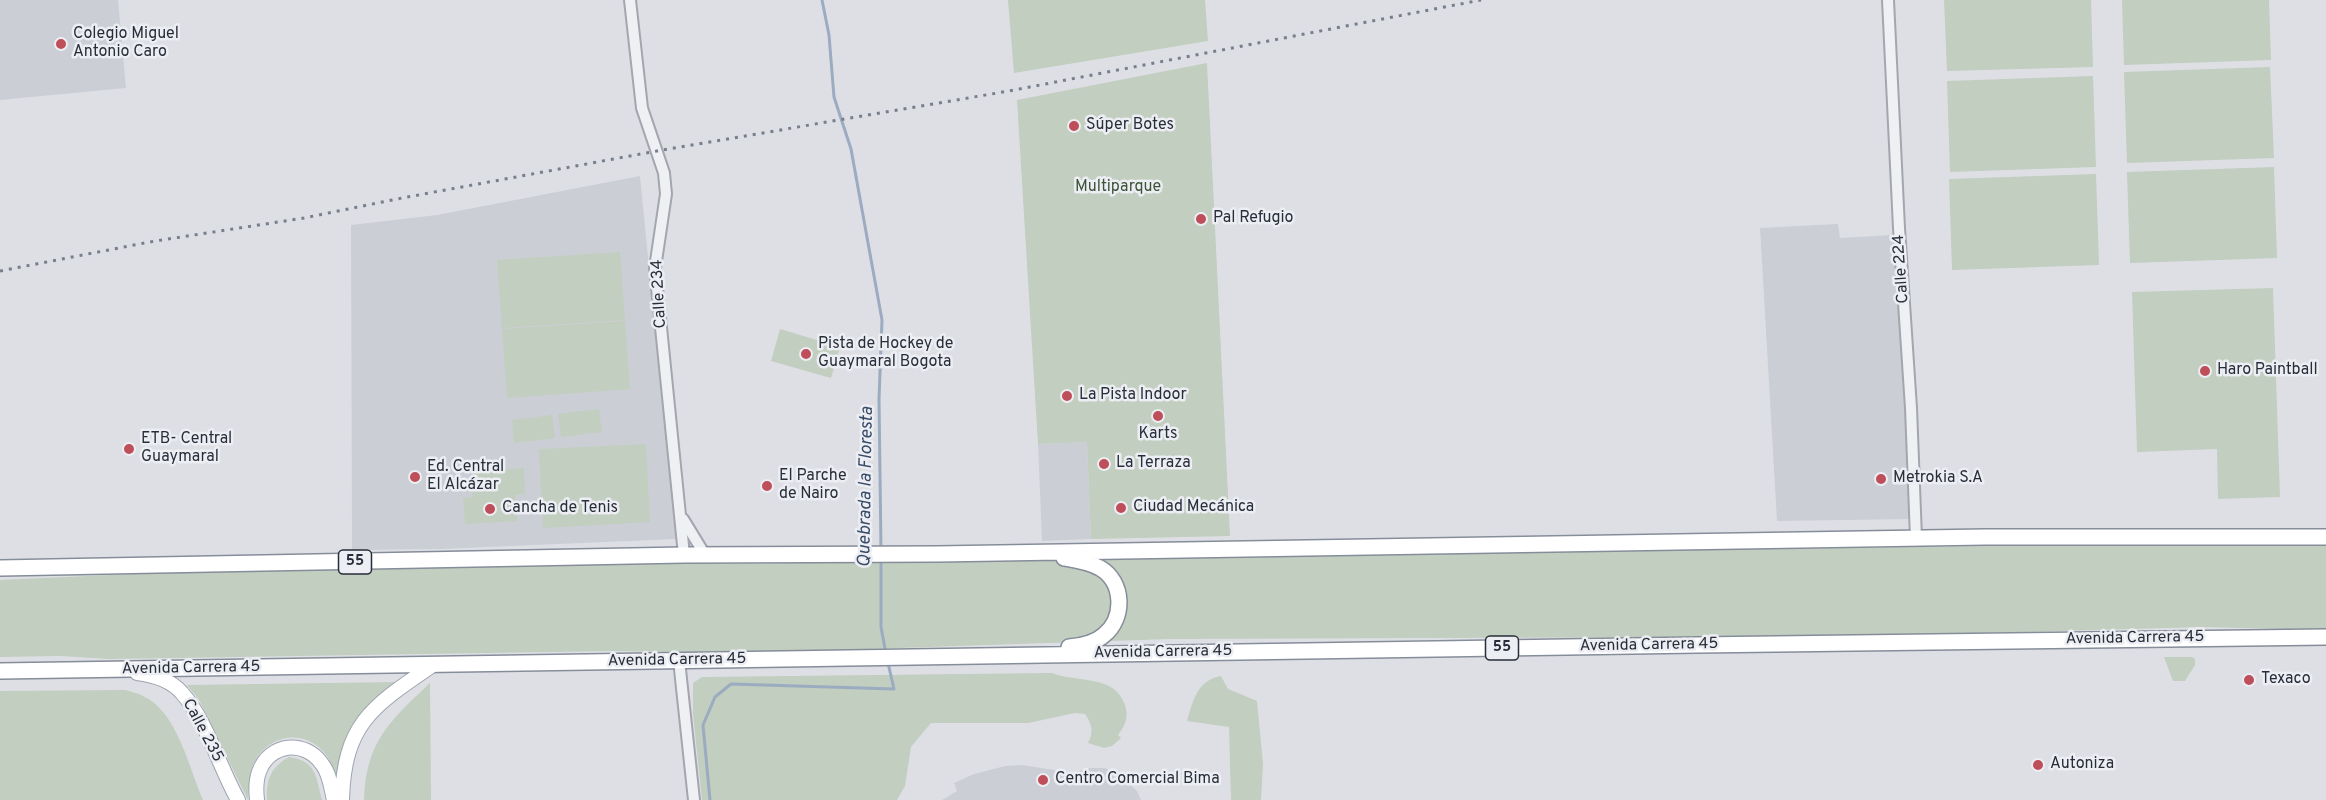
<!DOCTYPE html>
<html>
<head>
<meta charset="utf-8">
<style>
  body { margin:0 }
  canvas { display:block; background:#dddfe5 }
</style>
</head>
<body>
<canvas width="2326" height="800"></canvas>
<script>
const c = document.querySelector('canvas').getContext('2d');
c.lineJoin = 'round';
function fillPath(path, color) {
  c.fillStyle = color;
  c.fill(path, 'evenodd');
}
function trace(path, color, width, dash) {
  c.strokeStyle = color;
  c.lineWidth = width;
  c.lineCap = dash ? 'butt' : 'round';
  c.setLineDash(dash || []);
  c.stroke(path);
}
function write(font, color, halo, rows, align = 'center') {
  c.font = font + ' Overpass,sans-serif';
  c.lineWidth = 5;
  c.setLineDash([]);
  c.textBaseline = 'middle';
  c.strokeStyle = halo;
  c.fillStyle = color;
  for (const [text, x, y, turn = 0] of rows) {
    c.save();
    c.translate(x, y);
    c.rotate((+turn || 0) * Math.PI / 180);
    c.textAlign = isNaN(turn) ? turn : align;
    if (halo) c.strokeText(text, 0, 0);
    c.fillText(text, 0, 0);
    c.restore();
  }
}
fillPath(new Path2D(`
  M0 0H118L126 88 0 100Z
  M640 176 676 539 441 549 352 550 351 225 437 215Z
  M1838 224 1840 238 1893 235 1913 519 1777 521 1760 228Z
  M1087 442 1091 539 1042 541 1038 444Z
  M1022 765 1073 773 1089 768H1105L1122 777 1137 791 1141 800H942L957 791 954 783 974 774 1005 766Z`), '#cbcfd5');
fillPath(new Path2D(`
  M1008 0H1205L1208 41 1014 73Z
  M1944 0H2091L2093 67 1947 71Z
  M2122 0H2269L2271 60 2124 65Z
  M1207 63 1230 536 1091 539 1087 442 1038 444 1017 100Z
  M2270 67 2274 158 2127 163 2124 72Z
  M2093 76 2096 167 1950 172 1947 81Z
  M2274 167 2277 258 2130 263 2127 172Z
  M2096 174 2099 265 1952 270 1949 179Z
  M620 252 625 320 502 328 497 260Z
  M2273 288 2280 497 2218 499 2217 449 2137 452 2132 292Z
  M625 321 630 389 507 398 502 329Z
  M780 329 840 347 831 378 771 361Z
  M599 409 602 432 561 437 558 414Z
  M552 415 555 438 514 443 512 420Z
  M646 444 650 522 543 528 539 449Z
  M524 468 525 494 515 495 517 521 465 524 463 498 473 497 472 472Z
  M2207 543 2326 544V630L2202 627 1950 634 1694 637 1170 639 745 653 611 651 109 659 61 656 0 657V580L198 571 658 563 756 564 912 560H1060L1308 555Z
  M2164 657H2192L2195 659V665L2185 681H2173Z
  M1052 673C1076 683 1115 674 1125 705 1129 717 1125 726 1118 735L1121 738 1112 746 1104 748 1088 743C1094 732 1092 724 1085 714L1075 713 1028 723H931L911 747 905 786 897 800H702L693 714V683L702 677Z
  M1221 676 1228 689 1257 701 1263 764 1261 800H1231L1229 727 1187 721C1193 701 1197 680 1221 676Z
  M399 682C358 711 342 730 336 781 333 771 331 759 323 751 301 728 267 736 254 763 249 775 249 787 248 800L199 700 187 685Z
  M430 683 431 800H364C366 741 390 721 430 683Z
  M125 690C131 692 138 693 143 696 177 711 189 768 203 800H0V691Z
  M289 757C317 761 316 777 322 800H267C266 779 271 767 289 757Z`), '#c2cebf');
trace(new Path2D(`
  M822 0 829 35 834 97 851 149 882 320 879 399 881 550
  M881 559V627L886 654
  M710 800 703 725 715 697 731 684 894 689 888 663`), '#9bacc1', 3);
const minor = new Path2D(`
  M630 0 642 108 664 173 666 194 655 268 684 555
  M1888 0 1899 228 1911 408 1916 538
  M683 519 705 555
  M679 660 694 800`);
const major = new Path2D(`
  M137 673C153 675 171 680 182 693 206 720 220 768 238 800
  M257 800C256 791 256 780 259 772 269 743 305 739 322 764 330 774 331 788 334 800
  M342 800C344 723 373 706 433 665`);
const highway = new Path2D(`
  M1064 558C1076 560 1089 562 1100 568 1124 582 1125 618 1104 635 1095 643 1081 646 1069 647
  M0 568 684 555 937 554 1985 537H2326
  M0 671 1697 645 2326 637`);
trace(minor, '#a3a6ae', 14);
trace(major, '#9da4af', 16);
trace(highway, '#868d9a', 18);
trace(minor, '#eff0f4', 10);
trace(major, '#fff', 14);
trace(highway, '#fff', 15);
trace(new Path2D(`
  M0 271 155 241 304 218 402 198 657 151 1009 91 1481 0`), '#787f8c', 3, [3, 6]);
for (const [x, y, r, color] of [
  [61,44,6,"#be4e59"],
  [1074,126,6,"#be4e59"],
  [1201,219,6,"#be4e59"],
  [806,354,6,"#be4e59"],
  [2205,371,6,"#be4e59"],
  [1067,396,6,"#be4e59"],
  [1158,416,6,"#be4e59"],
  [129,449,6,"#be4e59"],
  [1104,464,6,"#be4e59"],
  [415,477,6,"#be4e59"],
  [1881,479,6,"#be4e59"],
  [767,486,6,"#be4e59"],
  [1121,508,6,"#be4e59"],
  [490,509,6,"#be4e59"],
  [2249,680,6,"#be4e59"],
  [2038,765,6,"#be4e59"],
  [1043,780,6,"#be4e59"]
]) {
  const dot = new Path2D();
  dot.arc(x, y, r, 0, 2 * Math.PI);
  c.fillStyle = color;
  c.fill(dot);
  trace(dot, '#eceef3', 2);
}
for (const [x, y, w] of [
  [355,562,33],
  [1502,648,33]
]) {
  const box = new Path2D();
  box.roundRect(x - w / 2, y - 12, w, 24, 4.5);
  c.fillStyle = '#eceef3';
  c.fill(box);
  trace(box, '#282e39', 1.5);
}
write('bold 15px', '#282e39', null, [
  ["55",355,562],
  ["55",1502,648]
]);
write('16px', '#282e39', '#eceef3', [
  ["Colegio Miguel",73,35],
  ["Antonio Caro",73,53],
  ["Súper Botes",1086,126],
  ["Pal Refugio",1213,219],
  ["Pista de Hockey de",818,345],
  ["Guaymaral Bogota",818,363],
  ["Haro Paintball",2217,371],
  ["La Pista Indoor",1079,396],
  ["Karts",1158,435,"center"],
  ["ETB- Central",141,440],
  ["Guaymaral",141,458],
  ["La Terraza",1116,464],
  ["Ed. Central",427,468],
  ["El Alcázar",427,486],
  ["El Parche",779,477],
  ["de Nairo",779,495],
  ["Metrokia S.A",1893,479],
  ["Ciudad Mecánica",1133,508],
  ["Cancha de Tenis",502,509],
  ["Texaco",2261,680],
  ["Autoniza",2050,765],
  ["Centro Comercial Bima",1055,780]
], 'left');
write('16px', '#3b5437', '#eceef3', [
  ["Multiparque",1118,188]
]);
write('16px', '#282e39', '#eceef3', [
  ["Calle 224",1902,269,-94],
  ["Calle 234",660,294,-93],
  ["Avenida Carrera 45",2135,639,-1],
  ["Avenida Carrera 45",1649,646,-1],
  ["Avenida Carrera 45",1163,653,-1],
  ["Avenida Carrera 45",677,661,-1],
  ["Avenida Carrera 45",191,669,-1],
  ["Calle 235",202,731,62]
]);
write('italic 18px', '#374b68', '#eceef3', [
  ["Quebrada la Floresta",867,487,-89]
]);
</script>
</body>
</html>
